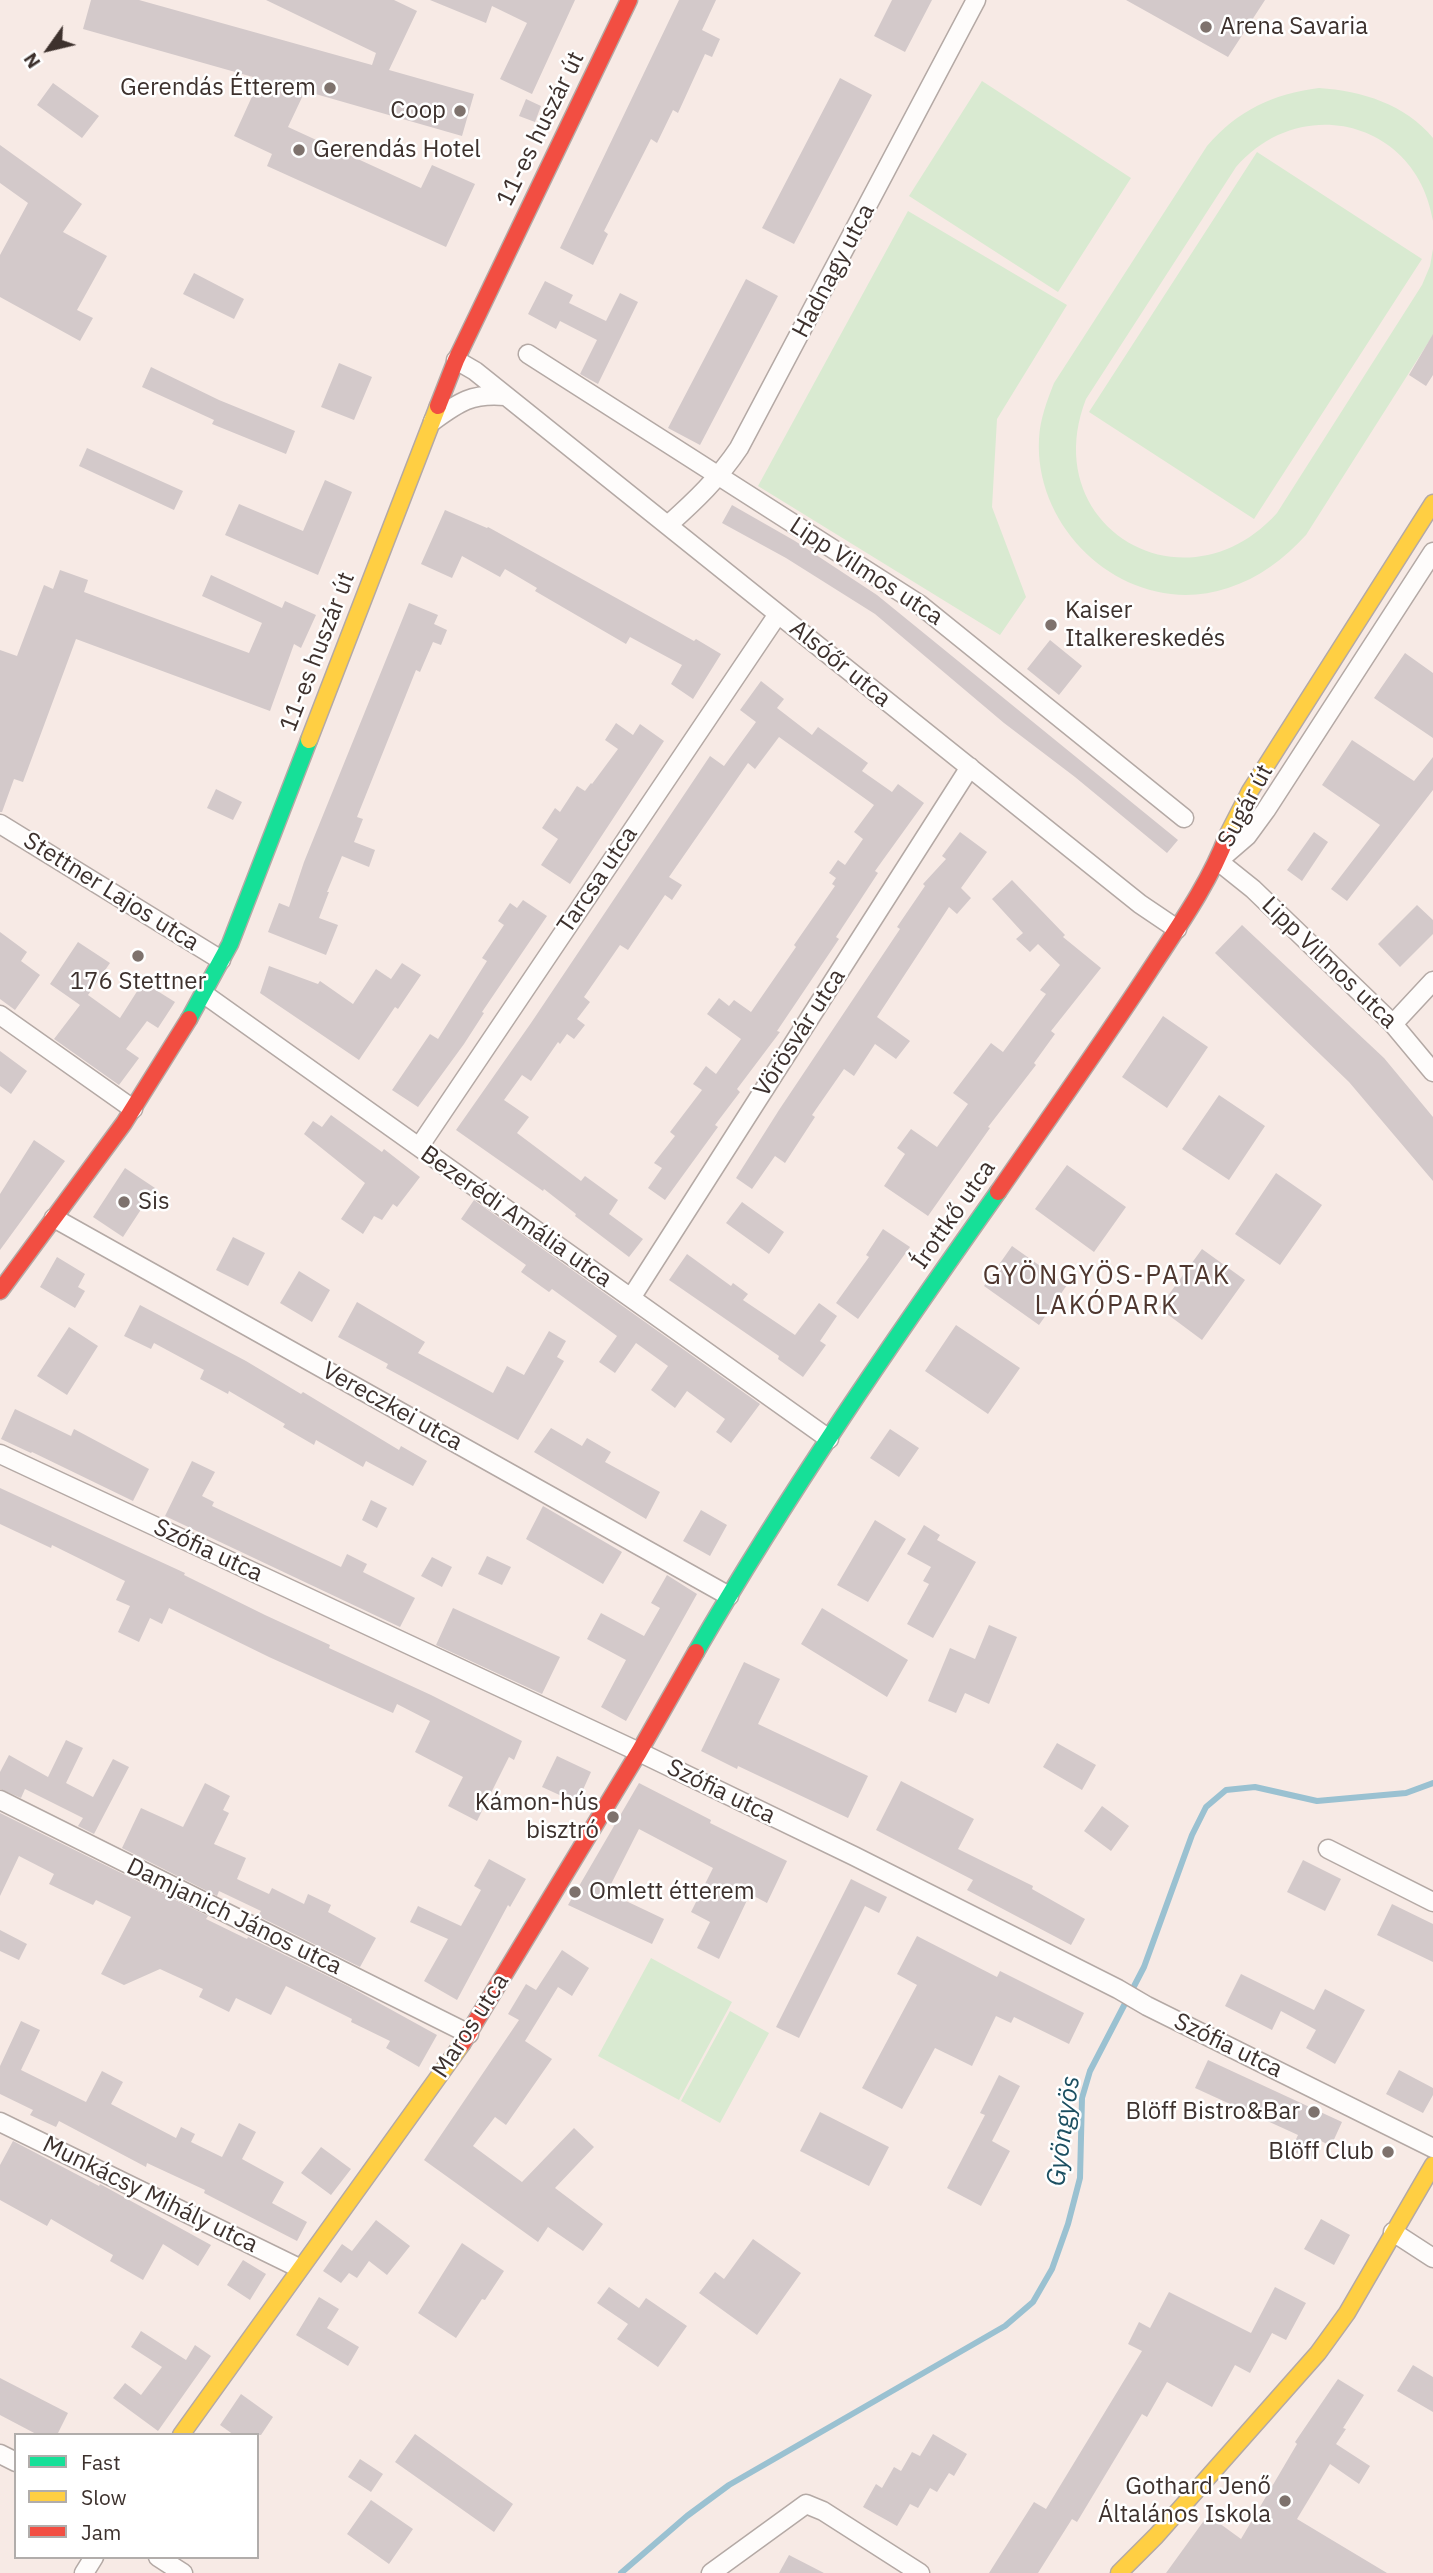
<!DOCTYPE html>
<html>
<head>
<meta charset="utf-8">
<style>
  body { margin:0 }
  #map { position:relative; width:1433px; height:2573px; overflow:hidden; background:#f7eae5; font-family:"IBM Plex Sans",sans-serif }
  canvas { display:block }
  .legend { position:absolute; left:14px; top:2433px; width:245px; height:126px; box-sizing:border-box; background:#fff; border:2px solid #b1adab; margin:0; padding:9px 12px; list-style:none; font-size:21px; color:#3d312d }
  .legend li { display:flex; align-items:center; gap:14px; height:35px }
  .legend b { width:35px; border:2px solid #b1adab }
  .north { position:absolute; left:14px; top:14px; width:70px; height:70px; -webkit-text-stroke:5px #fff; paint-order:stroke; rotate:236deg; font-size:19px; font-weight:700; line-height:28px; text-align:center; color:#3d312d }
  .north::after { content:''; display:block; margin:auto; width:24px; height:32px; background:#3d312d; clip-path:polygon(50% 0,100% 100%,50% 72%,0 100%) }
</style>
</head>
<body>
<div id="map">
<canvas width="1433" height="2573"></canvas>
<ul class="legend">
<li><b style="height:9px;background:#16e098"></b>Fast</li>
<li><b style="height:9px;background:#ffcf43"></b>Slow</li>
<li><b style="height:9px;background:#f24e42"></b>Jam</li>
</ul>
<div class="north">N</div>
</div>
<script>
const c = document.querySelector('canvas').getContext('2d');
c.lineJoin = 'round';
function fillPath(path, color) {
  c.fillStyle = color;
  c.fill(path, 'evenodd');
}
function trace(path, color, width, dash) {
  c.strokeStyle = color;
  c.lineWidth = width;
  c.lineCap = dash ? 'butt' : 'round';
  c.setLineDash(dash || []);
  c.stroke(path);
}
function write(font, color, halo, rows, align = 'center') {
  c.font = font + ' "IBM Plex Sans",sans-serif';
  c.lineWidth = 5;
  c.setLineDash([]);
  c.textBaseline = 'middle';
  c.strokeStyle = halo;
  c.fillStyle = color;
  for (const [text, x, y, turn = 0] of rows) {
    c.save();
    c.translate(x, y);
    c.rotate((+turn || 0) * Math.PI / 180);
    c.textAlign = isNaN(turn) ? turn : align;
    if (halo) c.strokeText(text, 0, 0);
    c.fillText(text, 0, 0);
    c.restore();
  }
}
fillPath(new Path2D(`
  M982 81 1131 178 1058 292 909 196Z
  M1319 88C1362 91 1405 104 1433 138V221C1417 121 1301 92 1236 167L1086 399C1036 527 1185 615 1277 513L1422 285 1430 266 1433 249V335L1306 535C1284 559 1259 578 1228 588 1133 620 1034 536 1039 439 1040 419 1047 401 1054 383L1207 146C1238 110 1273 94 1319 88Z
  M1257 152 1422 259 1254 519 1089 412Z
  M908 211 1067 305 997 419 992 507 1026 597 1000 635 758 486Z
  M651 1958 732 2002 679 2100 598 2056Z
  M730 2011 769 2033 720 2123 681 2101Z`), '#d9ead1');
trace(new Path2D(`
  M621 2573 687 2516 729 2485 1005 2326 1033 2302 1052 2269 1068 2224 1080 2178 1082 2098 1090 2071 1144 1967 1192 1835 1206 1807 1226 1790 1255 1787 1317 1801 1406 1793 1433 1783`), '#9ac1d1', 6);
fillPath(new Path2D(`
  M91 0H139L372 65 376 53 266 0H394L417 11 389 70 474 94 462 136 305 91 288 127 421 188 432 165 475 184 446 247 267 166 272 154 234 136 260 79 83 29Z
  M430 0H575L532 94 500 79 527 23 492 6 486 23Z
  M679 0H716L702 30 720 39 712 57 705 54 678 113 673 110 657 143 651 139 604 231 608 234 593 265 560 248Z
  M892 0H932L905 52 874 36Z
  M1126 0H1265L1228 57Z
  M840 78 872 95 794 244 762 228Z
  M53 83 99 116 82 138 37 105Z
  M526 99 541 106 535 122 519 116Z
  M0 145 82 204 63 232 107 256 77 310 93 318 80 341 0 297V255L28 203 0 183Z
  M194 273 244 299 234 319 183 294Z
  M746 279 778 296 700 445 668 428Z
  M545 281 573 295 569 303 606 321 620 293 638 302 598 384 580 374 597 340 560 321 556 329 528 314Z
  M1433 334V375L1426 386 1409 375Z
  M339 363 372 377 354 420 321 407Z
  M151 367 219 400 295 431 286 454 212 424 214 420 142 387Z
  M87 448 183 491 174 510 79 466Z
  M325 480 352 492 318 575 225 535 239 504 303 531Z
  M732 505 795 541 877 595 1178 840 1167 853 1075 777 1004 723 875 614 786 558 722 523Z
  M445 510 487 528 488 527 694 641 696 639 721 654 693 699 671 684 682 665 630 637 626 644 535 591 537 588 505 569 500 577 462 556 452 578 421 564Z
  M60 570 88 580 84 592 249 653 262 623 202 596 211 575 282 608 285 601 316 615 301 648 294 644 270 711 76 639 23 782 14 779 2 812H0V650L17 656 44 585 53 589Z
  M409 603 438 615 434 624 447 630 441 645 433 642 420 672 416 670 357 817 363 819 354 842 375 850 369 867 342 856 327 892H329L319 918 338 925 326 955 268 932 279 903 289 907 304 862Z
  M1050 640 1082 666 1059 695 1027 669Z
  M1405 653 1433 673V738L1374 698Z
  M761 681 784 699 777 708 812 735 818 727 868 763 862 771 892 792 898 784 924 803 875 871 878 873 836 937 839 939 777 1031 780 1032 737 1089 740 1092 715 1125 718 1127 665 1200 648 1188 662 1168 654 1163 675 1136 670 1132 702 1090 693 1084 706 1066 716 1074 741 1039 707 1014 719 998 729 1006 734 1000 751 1012 796 947 794 945 835 886 832 884 836 878 829 873 838 860 845 865 863 839 854 832 874 805 779 737 755 769 748 763 669 877 682 885 672 900 665 895 628 950 620 945 584 997 590 1002 577 1019 585 1025 574 1039 567 1034 560 1044 558 1042 531 1081 522 1075 504 1100 529 1117 517 1133 581 1181 585 1176 618 1200 609 1214 643 1239 629 1257 575 1216 576 1214 544 1189 543 1191 456 1130 531 1023 710 756 724 766 756 722 740 710Z
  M616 723 633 735 640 724 664 741 570 884 541 865 558 839 542 828 555 808 560 812 577 786 585 791 591 783 592 784 618 749 605 740Z
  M1352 740 1414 781 1433 757V790L1347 901 1331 889 1380 825 1322 785Z
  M216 789 242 802 233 820 207 808Z
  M960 832 987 852 961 888 971 898 957 914 949 907 877 1017 910 1041 896 1059 875 1044 854 1076 844 1069 812 1115 815 1117 785 1163 775 1156 752 1189 736 1178 779 1110 900 929 897 927 925 886 923 884 946 859 942 856Z
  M1314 832 1328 842 1302 881 1287 870Z
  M1012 880 1065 935 1063 937 1101 968 1051 1031 1055 1034 1034 1063 1036 1065 988 1127 990 1128 928 1216 884 1186 905 1154 897 1148 911 1129 937 1147 968 1104 953 1093 991 1043 1003 1052 1046 994 1040 990 1060 965 1038 944 1030 952 1016 939 1023 933 992 899Z
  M523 900 547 916 482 1012 484 1013 464 1044 418 1107 392 1090 430 1034 438 1039 487 961 482 958 504 925 498 921 510 903 517 908Z
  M1417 905 1433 920V934L1400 967 1378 944Z
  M1242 925 1384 1058 1433 1117V1181L1349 1082 1215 953Z
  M0 932 27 952 21 961 40 975 15 1010 0 999Z
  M78 942 110 963 88 995 120 1018 143 982 175 1002 158 1028 147 1021 126 1049 139 1058 119 1085 54 1039 80 1005 50 984Z
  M402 963 421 975 398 1009 395 1007 359 1060 260 993 269 966 318 984 320 981 353 1004 376 969 391 979Z
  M1163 1016 1208 1047 1167 1108 1122 1077Z
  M0 1051 27 1071 11 1094 0 1086Z
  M1219 1095 1265 1126 1229 1180 1182 1149Z
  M331 1115 382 1152 384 1149 420 1177 397 1207 393 1204 382 1220 374 1216 363 1234 341 1219 365 1183 304 1134 313 1121 322 1127Z
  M34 1140 65 1161 0 1250V1194Z
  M1067 1165 1126 1207 1094 1252 1035 1209Z
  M125 1168 155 1188 123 1237 93 1217Z
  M1276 1173 1322 1205 1280 1265 1235 1234Z
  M474 1200 760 1404 731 1443 716 1432 725 1419 687 1391 675 1408 651 1390 668 1366 636 1343 615 1373 599 1362 617 1336 552 1289 549 1292 521 1272 526 1265 461 1219Z
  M742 1202 784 1232 769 1254 726 1223Z
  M883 1229 910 1247 858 1319 836 1303 869 1257 866 1255Z
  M233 1237 265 1253 248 1286 216 1270Z
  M1012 1246 1067 1285 1039 1325 984 1286Z
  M1202 1249 1245 1280 1202 1340 1159 1308Z
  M687 1254 731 1286 733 1283 748 1294 743 1300 795 1335 819 1303 837 1316 820 1341 826 1345 803 1377 778 1359 779 1356 669 1280Z
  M57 1257 85 1274 78 1287 85 1291 75 1308 40 1287Z
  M299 1271 330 1290 312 1322 280 1303Z
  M357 1302 425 1342 418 1353 493 1393 507 1366 524 1375 549 1331 566 1341 557 1357 564 1361 518 1440 412 1382 386 1368 388 1364 338 1337Z
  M140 1305 246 1361 301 1394 303 1392 399 1450 401 1446 427 1461 413 1486 366 1461 363 1467 316 1440 314 1445 283 1427 285 1424 229 1391 228 1394 200 1379 204 1370 154 1343 151 1349 124 1336Z
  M956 1325 1020 1368 988 1414 925 1371Z
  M69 1327 98 1346 67 1395 37 1376Z
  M15 1409 71 1436 74 1429 149 1469 133 1501 32 1452 31 1453 1 1439Z
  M551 1428 582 1446 587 1438 611 1452 605 1462 660 1492 646 1519 534 1452Z
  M890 1429 919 1448 899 1477 870 1458Z
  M192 1461 215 1472 202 1496 214 1502 212 1506 341 1567 347 1554 367 1564 363 1572 415 1598 400 1627 165 1516Z
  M0 1488 185 1573 184 1575 265 1615 330 1645 329 1648 431 1695 522 1741 514 1760 509 1757 477 1821 448 1806 463 1777 415 1752 430 1721 397 1704 393 1713 269 1657 169 1608 162 1624 150 1618 139 1642 118 1632 130 1606 116 1600 125 1581 52 1545 51 1548 0 1524Z
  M371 1500 387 1508 377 1528 362 1520Z
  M543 1506 622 1552 603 1584 526 1539Z
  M701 1510 727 1525 710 1556 683 1541Z
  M875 1520 906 1539 868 1602 837 1585Z
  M924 1525 940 1535 937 1540 976 1562 933 1638 907 1624 929 1584 923 1581 931 1567 907 1554Z
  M487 1556 511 1567 502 1585 478 1574Z
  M432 1557 452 1567 442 1587 421 1576Z
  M667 1575 697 1594 626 1721 601 1707 626 1660 587 1639 601 1613 644 1636 660 1608 651 1603Z
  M453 1608 560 1657 542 1694 436 1645Z
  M822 1608 908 1660 887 1697 801 1644Z
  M989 1625 1017 1637 989 1704 965 1693 956 1713 928 1701 950 1648 975 1659Z
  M744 1662 780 1679 758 1724 868 1776 848 1818 738 1766 737 1769 701 1751Z
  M66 1740 83 1748 66 1783 93 1797 113 1759 129 1767 94 1834 78 1826 83 1818 25 1789 21 1798 0 1789V1772L9 1755 48 1777Z
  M1057 1743 1096 1765 1082 1790 1043 1767Z
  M557 1756 591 1772 577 1803 542 1787Z
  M901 1781 974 1819 958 1849 1033 1886 1032 1889 1085 1919 1071 1945 967 1890 973 1880 876 1830Z
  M205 1783 230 1796 223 1810 229 1813 214 1844 246 1858 237 1879 269 1894 272 1888 304 1904 308 1894 331 1905 328 1912 376 1938 360 1967 258 1916 261 1911 219 1891 217 1896 122 1848 141 1808 183 1827Z
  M639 1783 711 1820 710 1823 787 1861 767 1903 750 1894 719 1959 697 1948 710 1922 691 1912 713 1868 639 1829 607 1892 664 1919 652 1944 568 1905Z
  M1102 1806 1129 1826 1111 1851 1084 1831Z
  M0 1813 208 1916 206 1919 247 1939 248 1937 350 1987 437 2035 419 2067 386 2048 390 2041 351 2022 352 2019 286 1986 271 2015 236 1998 229 2012 199 1997 203 1989 160 1969 124 1985 101 1974 131 1917 96 1900 93 1905 49 1884 54 1874 19 1856 0 1896Z
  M489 1859 526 1879 510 1907 508 1905 457 2000 424 1981 448 1939 410 1922 418 1906 461 1926 481 1890 474 1886Z
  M1303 1860 1341 1879 1325 1911 1287 1892Z
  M851 1879 887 1897 879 1913 865 1906 799 2038 776 2027Z
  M1392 1904 1433 1924V1962L1377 1935Z
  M0 1930 27 1944 19 1960 0 1951Z
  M917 1936 997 1977 1000 1971 1084 2013 1069 2044 1014 2017 1011 2023 996 2016 972 2066 935 2048 902 2109 862 2088 917 1985 897 1974Z
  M562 1950 589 1968 572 1996 558 1987 525 2041 552 2059 506 2125 495 2117 473 2146 522 2182 574 2128 594 2147 555 2188 603 2224 583 2251 548 2227 538 2242 424 2160 519 2020 508 2014 526 1984 536 1990Z
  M1241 1974 1314 2010 1325 1989 1365 2010 1335 2064 1306 2048 1316 2030 1281 2011 1272 2030 1225 2006Z
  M21 2021 40 2030 21 2070 86 2102 102 2071 123 2082 111 2104 176 2138 181 2127 195 2134 191 2142 222 2157 239 2123 256 2132 242 2159 284 2182 272 2203 307 2222 297 2241 204 2193 205 2190 147 2163 146 2167 59 2121 56 2127 30 2115 33 2110 0 2094V2066Z
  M1208 2060 1342 2122 1331 2146 1319 2140 1310 2160 1291 2150 1298 2135 1195 2088Z
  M1399 2070 1433 2088V2095L1423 2113 1386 2094Z
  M999 2075 1020 2086 992 2141 1010 2151 981 2206 947 2188 985 2115 980 2113Z
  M820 2112 889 2147 869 2186 800 2151Z
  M13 2141 99 2186 100 2184 211 2245 198 2266 163 2244 143 2280 110 2261 113 2255 51 2219 47 2226 0 2200V2165Z
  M321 2147 351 2169 331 2195 301 2173Z
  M1321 2219 1350 2235 1334 2265 1304 2249Z
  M376 2220 410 2246 387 2275 369 2261 357 2278 349 2273 341 2283 323 2271 342 2244 352 2251Z
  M753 2239 801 2273 757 2335 699 2293 715 2272 724 2279Z
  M462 2243 504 2271 485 2300 482 2299 456 2338 418 2313Z
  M243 2260 266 2274 250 2300 227 2285Z
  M609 2287 639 2308 646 2298 687 2326 658 2367 617 2339 628 2324 597 2303Z
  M1275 2287 1306 2303 1286 2340 1272 2333 1250 2373 1235 2365 1212 2407 1167 2382 1147 2417 1142 2414 1077 2522 1072 2519 1038 2573H989L1034 2502 1046 2509 1142 2351 1128 2344 1139 2322 1150 2328 1169 2292 1251 2333Z
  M319 2297 339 2309 327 2328 359 2347 348 2366 296 2335Z
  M141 2331 186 2360 195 2345 211 2356 158 2431 113 2398 125 2383 141 2395 162 2367 131 2347Z
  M1413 2365 1433 2377V2412L1397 2391Z
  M0 2378 68 2413 57 2435H38L0 2415Z
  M1338 2379 1364 2395 1343 2428 1346 2429 1336 2444 1370 2466 1359 2484 1330 2464 1297 2519 1387 2573H1166L1208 2515 1241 2539 1297 2444 1295 2442Z
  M241 2394 273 2417 261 2435H234L220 2425Z
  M415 2434 513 2504 494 2532 395 2462Z
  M933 2434 967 2454 954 2476 949 2473 937 2492 930 2488 918 2508 910 2504 897 2526 863 2507 876 2484 882 2488 894 2467 901 2471 912 2452 920 2456Z
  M360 2459 383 2474 371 2492 348 2477Z
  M371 2500 413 2529 389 2564 347 2534Z
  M789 2555 824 2573H779Z`), '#d3c9ca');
const street = new Path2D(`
  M528 354 919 604 1184 818
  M456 360 475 371 1140 904 1177 929
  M433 421C459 402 472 393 505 396
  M668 525C695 501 719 478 739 448L976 0
  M1433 552 1266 810 1247 836 1218 861 1253 889 1393 1024 1433 1072
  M0 824 221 960
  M204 994 829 1439
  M0 1015 133 1109
  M1393 1024 1433 981
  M419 1147 778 614
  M54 1218 729 1596
  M631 1298 970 767
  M0 1454 639 1752 854 1856 1118 1989 1147 2006 1433 2148
  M0 1800 469 2034
  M1328 1849 1433 1902
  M0 2122 299 2268
  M1393 2232 1433 2258
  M0 2454 16 2462
  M158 2557 183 2573
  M84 2573 94 2557
  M711 2573 806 2504 823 2511 920 2573`);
const fast = new Path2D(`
  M189 1019 230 944 309 740
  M696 1652C788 1493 892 1342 998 1192`);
const slow = new Path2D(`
  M309 740 438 406
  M1227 836 1250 791 1433 503
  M181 2435 462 2044
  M1119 2573 1156 2536 1318 2353 1347 2313 1433 2165`);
const jam = new Path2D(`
  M438 406 456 360 629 0
  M998 1192C1049 1118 1101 1045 1150 970 1178 927 1209 884 1227 836
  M0 1291 124 1123 189 1019
  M462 2044 639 1752 696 1652`);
trace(street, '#b4a9a5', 21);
trace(fast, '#b4a9a5', 19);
trace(slow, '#b4a9a5', 19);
trace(jam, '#b4a9a5', 19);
trace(street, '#fefcfb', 18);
trace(fast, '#16e098', 16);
trace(slow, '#ffcf43', 16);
trace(jam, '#f24e42', 16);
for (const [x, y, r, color] of [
  [1206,27,7,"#7e726d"],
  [330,88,7,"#7e726d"],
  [460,111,7,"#7e726d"],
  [299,150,7,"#7e726d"],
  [1051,625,7,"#7e726d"],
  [138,956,7,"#7e726d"],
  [124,1202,7,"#7e726d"],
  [613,1817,7,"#7e726d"],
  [575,1892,7,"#7e726d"],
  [1314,2112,7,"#7e726d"],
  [1388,2152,7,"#7e726d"],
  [1285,2501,7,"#7e726d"]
]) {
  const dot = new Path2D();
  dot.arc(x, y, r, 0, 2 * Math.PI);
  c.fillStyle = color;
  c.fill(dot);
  trace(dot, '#fff', 2.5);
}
write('24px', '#3d312d', '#fff', [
  ["Arena Savaria",1220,27,"left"],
  ["Gerendás Étterem",316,88],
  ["Coop",446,111],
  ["Gerendás Hotel",313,150,"left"],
  ["Kaiser",1065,611,"left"],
  ["Italkereskedés",1065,639,"left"],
  ["176 Stettner",138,982,"center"],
  ["Sis",138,1202,"left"],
  ["Kámon-hús",599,1803],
  ["bisztró",599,1831],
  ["Omlett étterem",589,1892,"left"],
  ["Blöff Bistro&Bar",1300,2112],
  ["Blöff Club",1374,2152],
  ["Gothard Jenő",1271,2487],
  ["Általános Iskola",1271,2515]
], 'right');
write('24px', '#3d312d', '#fff', [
  ["11-es huszár út",541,129,-64],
  ["Hadnagy utca",834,271,-62],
  ["Lipp Vilmos utca",866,572,33],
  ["11-es huszár út",318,652,-69],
  ["Alsóőr utca",840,664,39],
  ["Sugár út",1246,806,-62],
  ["Tarcsa utca",598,880,-56],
  ["Stettner Lajos utca",111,892,32],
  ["Lipp Vilmos utca",1329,963,44],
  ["Vörösvár utca",800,1033,-57],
  ["Írottkő utca",954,1215,-55],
  ["Bezerédi Amália utca",516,1217,35],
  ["Vereczkei utca",392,1407,29],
  ["Szófia utca",208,1551,25],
  ["Szófia utca",721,1792,26],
  ["Damjanich János utca",234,1917,26],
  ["Maros utca",471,2026,-57],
  ["Szófia utca",1228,2046,26],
  ["Munkácsy Mihály utca",150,2195,26]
]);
c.letterSpacing = '2px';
write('26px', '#4f372f', '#fff', [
  ["GYÖNGYÖS-PATAK",1107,1276],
  ["LAKÓPARK",1107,1306]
]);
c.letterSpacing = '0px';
write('italic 26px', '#1c4f61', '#fff', [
  ["Gyöngyös",1064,2131,-82]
]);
</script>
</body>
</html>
